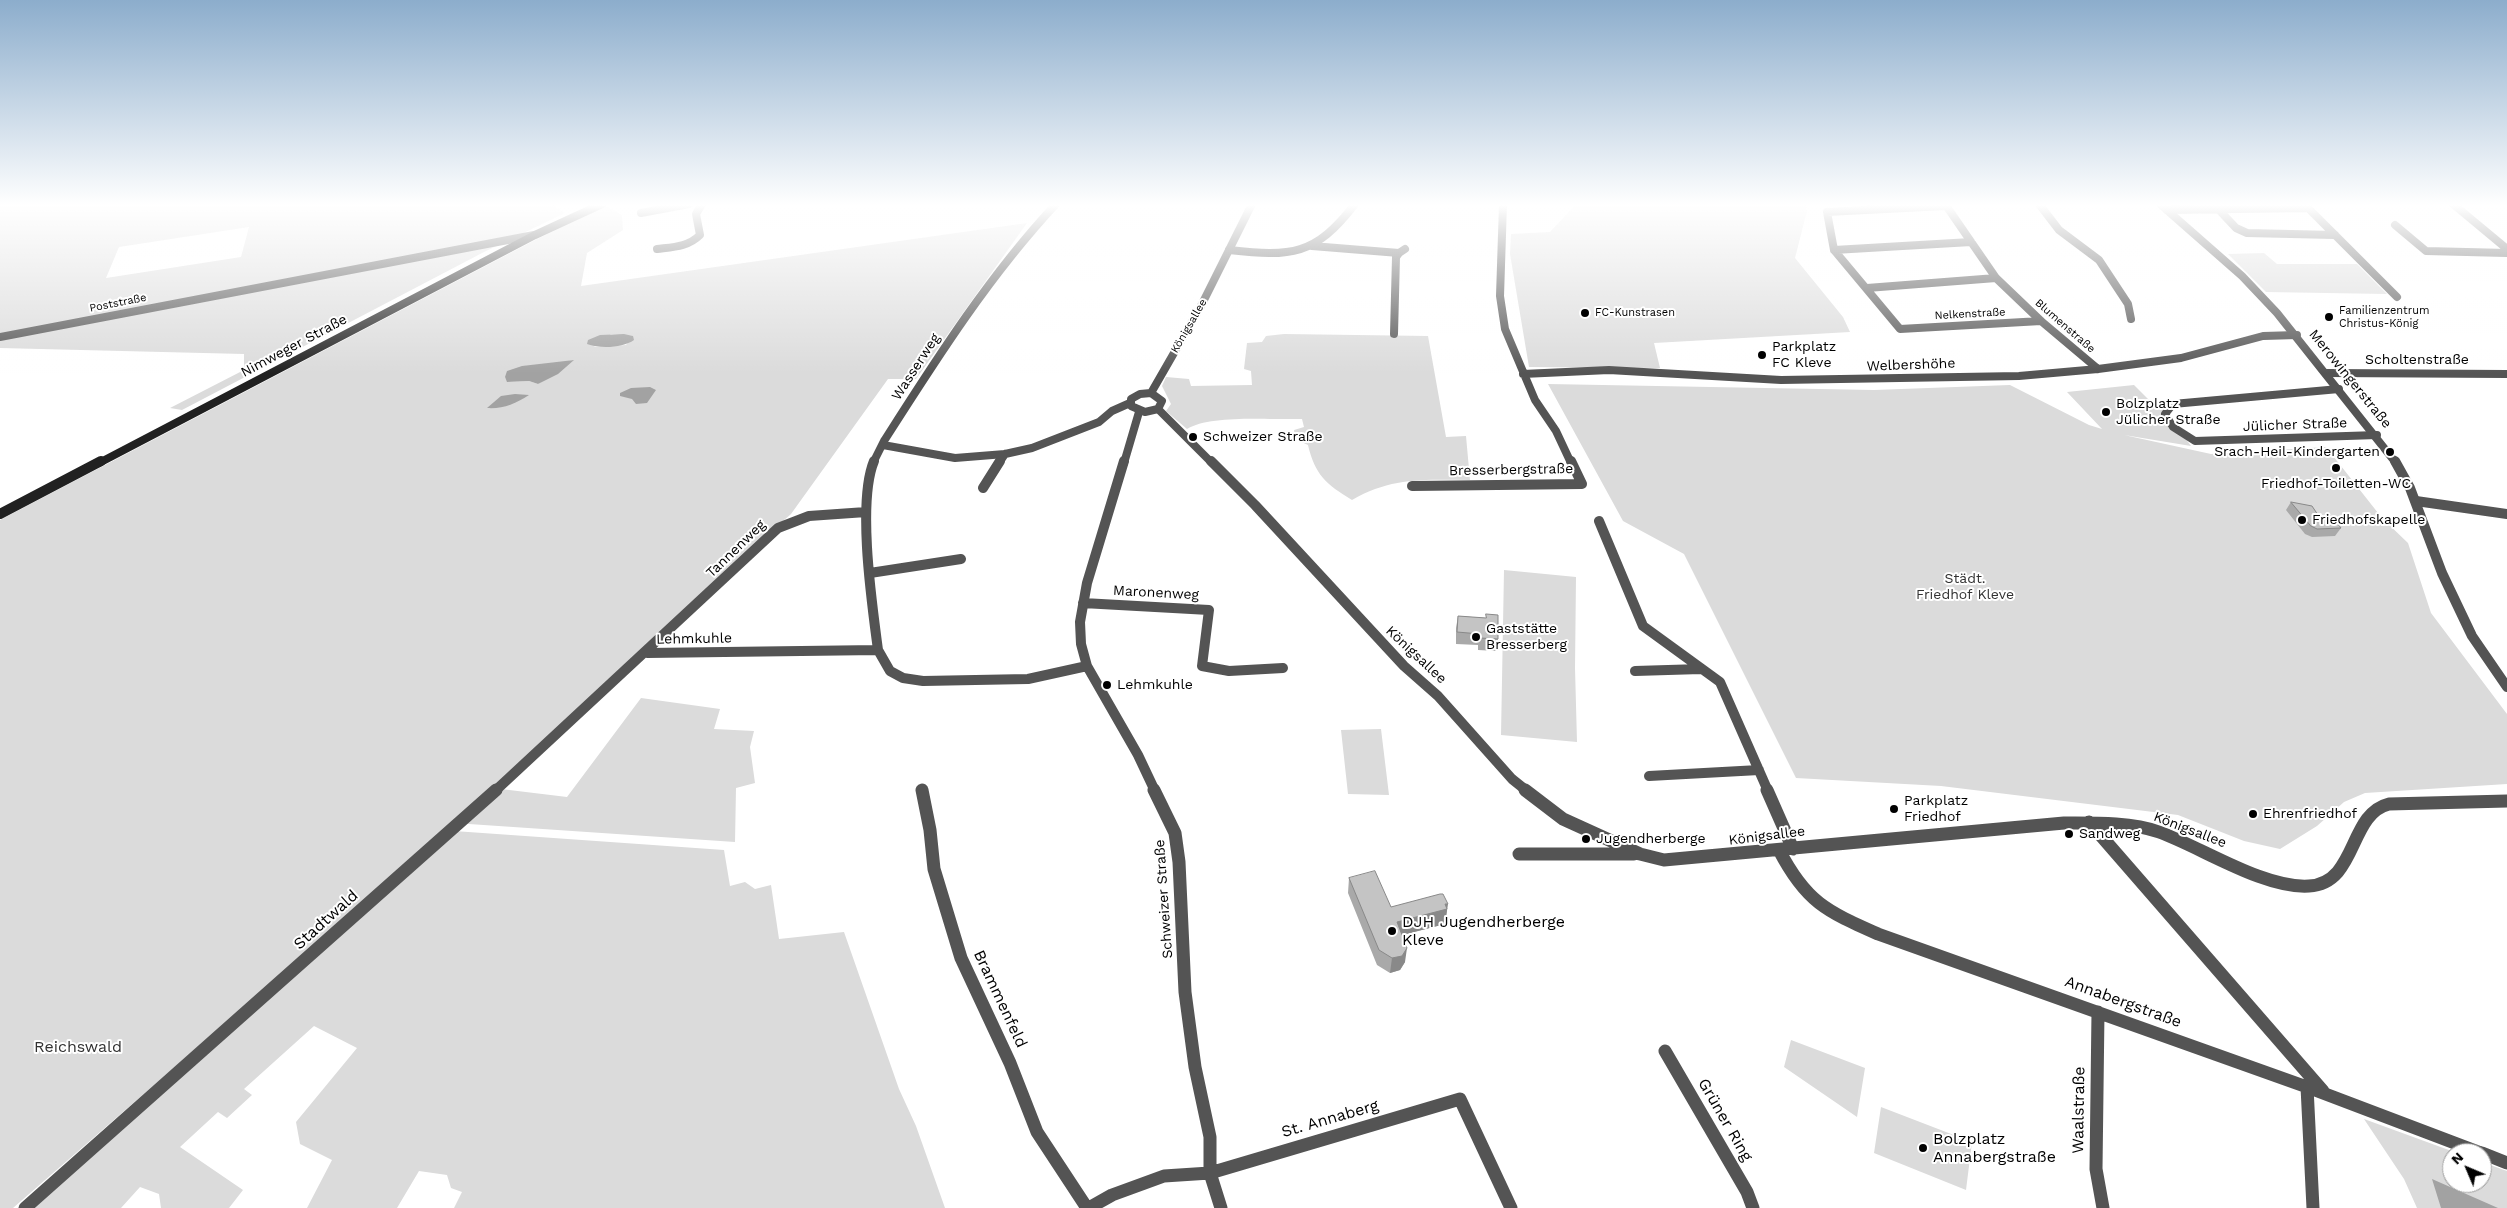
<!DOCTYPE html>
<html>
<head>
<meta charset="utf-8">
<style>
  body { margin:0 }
  #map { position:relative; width:2507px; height:1208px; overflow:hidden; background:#fff; font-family:"Work Sans",sans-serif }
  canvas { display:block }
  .north { position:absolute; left:2442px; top:1143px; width:50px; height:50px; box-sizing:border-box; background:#fff; border:1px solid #999; border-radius:50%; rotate:315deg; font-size:14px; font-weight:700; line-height:20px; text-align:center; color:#000 }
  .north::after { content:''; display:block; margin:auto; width:18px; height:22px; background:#000; clip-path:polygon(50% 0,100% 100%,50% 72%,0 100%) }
</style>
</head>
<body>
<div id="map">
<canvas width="2507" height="1208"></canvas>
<div class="north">N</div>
</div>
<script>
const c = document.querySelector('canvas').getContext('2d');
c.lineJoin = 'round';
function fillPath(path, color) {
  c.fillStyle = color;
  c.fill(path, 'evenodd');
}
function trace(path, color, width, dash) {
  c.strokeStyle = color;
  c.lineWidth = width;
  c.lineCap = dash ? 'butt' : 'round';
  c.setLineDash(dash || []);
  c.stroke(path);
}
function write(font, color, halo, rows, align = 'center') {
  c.font = font + ' "Work Sans",sans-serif';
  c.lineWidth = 4;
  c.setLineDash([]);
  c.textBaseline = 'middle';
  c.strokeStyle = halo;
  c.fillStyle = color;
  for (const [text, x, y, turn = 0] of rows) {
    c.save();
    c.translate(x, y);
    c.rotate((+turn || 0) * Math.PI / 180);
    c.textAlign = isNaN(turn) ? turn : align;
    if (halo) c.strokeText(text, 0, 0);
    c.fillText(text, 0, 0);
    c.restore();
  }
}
fillPath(new Path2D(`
  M0 204H551L565 213 484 252 182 410 170 408 244 370V354L0 348ZM249 227 241 257 106 278 119 247Z
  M1576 204H1805L1807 211 1795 258 1843 317 1850 332 1654 343 1660 368 1529 367 1510 254 1511 234 1550 232Z
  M606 206 622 215 623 230 587 253 581 286 1027 223 916 379H888L791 514 737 562 501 789 567 797 641 698 720 709 714 729 754 731 750 747 755 783 736 788 735 842 454 823 13 1208H0V520L539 238ZM611 334 633 336 626 345 594 347ZM573 360 538 384 529 381 508 382 505 377Z
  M2264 253 2277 264H2357L2387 294 2266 292 2228 254Z
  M1284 334 1428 336 1446 437 1466 436 1470 480C1425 480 1392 477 1352 500 1326 484 1315 475 1308 445L1295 439 1294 430 1304 427 1302 419C1273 420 1210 414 1187 429L1166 411 1171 404 1162 386 1166 377 1189 379 1191 386 1252 385 1251 371 1244 369 1247 343 1262 342 1266 336Z
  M1548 384 1874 390 2010 385 2089 425 2102 429 2067 392 2134 385 2150 401 2160 404 2191 446 2124 435 2211 454 2326 447 2382 518 2408 543 2431 613 2507 714V784L2365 793 2344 802 2317 826 2280 849 2244 841 2178 815 1941 786 1796 778 1684 554 1623 521Z
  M1504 570 1576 577 1575 668 1577 742 1501 735Z
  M1381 729 1389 795 1348 794 1341 730Z
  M454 831 724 850 730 886 745 882 755 889 771 885 779 939 844 932 899 1089 916 1126 945 1208H454L462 1192 451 1188 447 1175 419 1171 397 1208H307L332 1160 300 1144 296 1122 357 1048 314 1026 244 1089 252 1095 227 1118 218 1112 180 1147 243 1190 229 1208H161L159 1194 140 1187 121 1208H31Z
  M1791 1040 1865 1068 1857 1117 1784 1067Z
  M1881 1107 1972 1142 1966 1190 1874 1153Z
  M2364 1119 2457 1153H2452V1183H2482V1162L2507 1171V1208H2417L2404 1179Z`), '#dbdbdb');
fillPath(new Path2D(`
  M624 334 633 336 634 340C623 348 600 349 587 344L588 340 600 335Z
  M574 360 558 374 538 384 529 381 507 382 505 377 507 371 522 366Z
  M650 387 656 390 647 403 636 404 632 399 620 396V393L631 388Z
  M515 394 529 395C515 404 503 409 487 408L501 396Z
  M2432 1179 2498 1208H2441Z`), '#a2a2a2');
trace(new Path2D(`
  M1503 204 1500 296 1505 329 1535 400 1556 431 1571 463
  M1945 204 1996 278 2041 321 2098 369
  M2039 204 2059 230 2099 260 2128 304 2131 319
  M2304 204 2397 297
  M2453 204 2507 249
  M1945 206 1827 212 1834 250 1900 329 2041 321
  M2167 210 2308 208
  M2220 211 2236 228 2247 233 2335 235
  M641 213 689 204
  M2395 225 2426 251 2507 253
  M1312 246 1399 253 1405 249
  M657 249C673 247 688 247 700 235L696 214 702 204
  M1229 250C1291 257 1315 256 1355 204
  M1834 250 1971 242
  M1867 288 1996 278
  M1394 334 1396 257 1399 253
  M0 337 534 235
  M2327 373 2507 374
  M1523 374 1609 370 1781 380 2019 376 2098 369 2181 358 2263 336 2297 335
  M2339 389 2173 404 2165 414 2173 427 2195 441 2377 435
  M1158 409 1212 463
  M883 445 955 458 1005 454 1032 448 1099 422 1112 411 1130 403
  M873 463 884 441C937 358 989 276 1056 204
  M999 463 1005 454
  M1124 463 1139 412`), '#545454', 8);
trace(new Path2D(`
  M874 461C857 502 872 604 878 650
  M1124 461 1087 583 1080 622 1081 644 1087 666 1138 755 1155 791
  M1211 461 1255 505 1404 666 1438 696 1512 779 1527 791
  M1412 486 1582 484 1571 461
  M983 488 1000 461
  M2416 501 2507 514
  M1599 521 1643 626 1720 682 1768 791
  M870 573 961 559
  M1083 603 1209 610 1202 666 1229 671 1283 668
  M647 653 878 650 890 671 903 678 923 681 1028 679 1087 666
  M1635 671 1701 669
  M1649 776 1759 770
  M495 791 778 528 809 516 866 512`), '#545454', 10);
trace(new Path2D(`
  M922 790 930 830 934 869 961 958 1010 1063 1037 1132 1087 1208
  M1154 790 1175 833 1179 862 1185 992 1195 1067 1210 1137V1173L1221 1208
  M1525 790 1563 819 1640 854 1664 860 2064 823C2093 823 2131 822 2159 832 2201 847 2264 889 2309 886 2358 883 2348 814 2389 804L2507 801
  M1767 790 1793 849
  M2089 822 2323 1091
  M1779 850C1806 902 1826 911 1878 934L2307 1087 2481 1153
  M1519 854H1634
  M2098 1012 2096 1169 2103 1208
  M1665 1051 1747 1192 1753 1208
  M2307 1087 2313 1208
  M2482 1153 2507 1163
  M25 1208 496 790
  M1089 1208 1112 1195 1164 1176 1210 1173 1460 1099 1511 1208`), '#545454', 13);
trace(new Path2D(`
  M2160 204 2242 276 2277 313 2396 463
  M1151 393 1201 306 1252 204
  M1151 393 1162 401 1158 409 1145 412 1131 406V399L1140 394Z`), '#545454', 8);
trace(new Path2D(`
  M2395 461 2410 488 2442 573 2472 636 2507 687`), '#545454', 10);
trace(new Path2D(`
  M99 463 535 235 602 204`), '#212121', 8);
trace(new Path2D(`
  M0 514 101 461`), '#212121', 10);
fillPath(new Path2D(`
  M2291 502 2320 518 2341 528 2335 536 2312 537 2305 534 2286 510Z
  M1486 614 1498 639 1496 651 1478 650V645L1456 644V628L1458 616 1486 618Z
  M1349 878 1391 907 1447 909 1445 924 1402 935 1405 962 1400 970 1390 973 1377 965 1348 893Z`), '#a9a9a9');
fillPath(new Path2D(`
  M1445 904H1448L1445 924 1395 937 1397 922Z
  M1407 948 1405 962 1400 970 1390 973 1392 958Z`), '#898989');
const building = new Path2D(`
  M2291 502 2312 506 2320 518H2333L2341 528 2317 529 2311 526Z
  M1486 614 1498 615V639L1480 638V634L1457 632 1458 616 1486 618Z
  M1375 871 1391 907 1440 894H1443L1448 904H1445L1447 909 1397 922 1407 948 1402 956 1392 958 1379 950 1349 878Z`);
fillPath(building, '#c4c4c4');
trace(building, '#898989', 1);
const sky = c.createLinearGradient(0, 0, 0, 373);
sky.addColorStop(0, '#8cadcc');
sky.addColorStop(0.55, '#fff');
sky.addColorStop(1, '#ffffff00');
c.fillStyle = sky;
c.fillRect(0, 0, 2507, 373);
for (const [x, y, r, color] of [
  [1585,313,5,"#000"],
  [2329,317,5,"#000"],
  [1762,355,5,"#000"],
  [2106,412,5,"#000"],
  [1193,437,5,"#000"],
  [2390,452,5,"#000"],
  [2336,468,5,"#000"],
  [2302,520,5,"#000"],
  [1476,637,5,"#000"],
  [1107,685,5,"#000"],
  [1894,809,5,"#000"],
  [2253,814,5,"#000"],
  [2069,834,5,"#000"],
  [1586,839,5,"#000"],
  [1392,931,5,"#000"],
  [1923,1148,5,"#000"]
]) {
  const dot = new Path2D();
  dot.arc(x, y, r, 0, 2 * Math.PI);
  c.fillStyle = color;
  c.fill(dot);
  trace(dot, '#fff', 2);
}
write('11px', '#000', '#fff', [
  ["Poststraße",118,303,-11],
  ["Nelkenstraße",1970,314,-3],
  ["Königsallee",1189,326,-60],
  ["Blumenstraße",2065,326,41]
]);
write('11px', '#000', '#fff', [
  ["Familienzentrum",2339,311],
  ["Christus-König",2339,324],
  ["FC-Kunstrasen",1595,313]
], 'left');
write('14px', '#000', '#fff', [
  ["Nimweger Straße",294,346,-28],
  ["Scholtenstraße",2417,360],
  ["Welbershöhe",1911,365,-2],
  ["Wasserweg",916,367,-57],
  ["Merowingerstraße",2350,379,51],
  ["Jülicher Straße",2295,425,-2],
  ["Bresserbergstraße",1511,470,-1],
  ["Tannenweg",736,549,-44],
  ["Maronenweg",1156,593,3],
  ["Lehmkuhle",694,639,-1],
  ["Königsallee",1416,655,43],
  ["Königsallee",2190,830,21],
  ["Königsallee",1767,836,-7],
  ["Schweizer Straße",1164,899,-94]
]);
write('14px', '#000', '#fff', [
  ["Parkplatz",1772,347],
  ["FC Kleve",1772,363],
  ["Bolzplatz",2116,404],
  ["Jülicher Straße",2116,420],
  ["Schweizer Straße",1203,437],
  ["Srach-Heil-Kindergarten",2380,452,"right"],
  ["Friedhof-Toiletten-WC",2336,484,"center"],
  ["Friedhofskapelle",2312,520],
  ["Gaststätte",1486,629],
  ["Bresserberg",1486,645],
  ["Lehmkuhle",1117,685],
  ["Parkplatz",1904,801],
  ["Friedhof",1904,817],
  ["Ehrenfriedhof",2263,814],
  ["Sandweg",2079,834],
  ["Jugendherberge",1596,839]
], 'left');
write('14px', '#323232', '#fff', [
  ["Städt.",1965,579],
  ["Friedhof Kleve",1965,595]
]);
write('16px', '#000', '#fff', [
  ["Stadtwald",326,920,-42],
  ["Brammenfeld",1000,999,65],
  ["Annabergstraße",2123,1002,20],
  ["Waalstraße",2079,1110,-89],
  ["St. Annaberg",1330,1119,-16],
  ["Grüner Ring",1725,1120,60]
]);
write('16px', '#000', '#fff', [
  ["DJH Jugendherberge",1402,922],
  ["Kleve",1402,940],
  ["Bolzplatz",1933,1139],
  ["Annabergstraße",1933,1157]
], 'left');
write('16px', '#323232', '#fff', [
  ["Reichswald",78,1047]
]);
</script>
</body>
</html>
